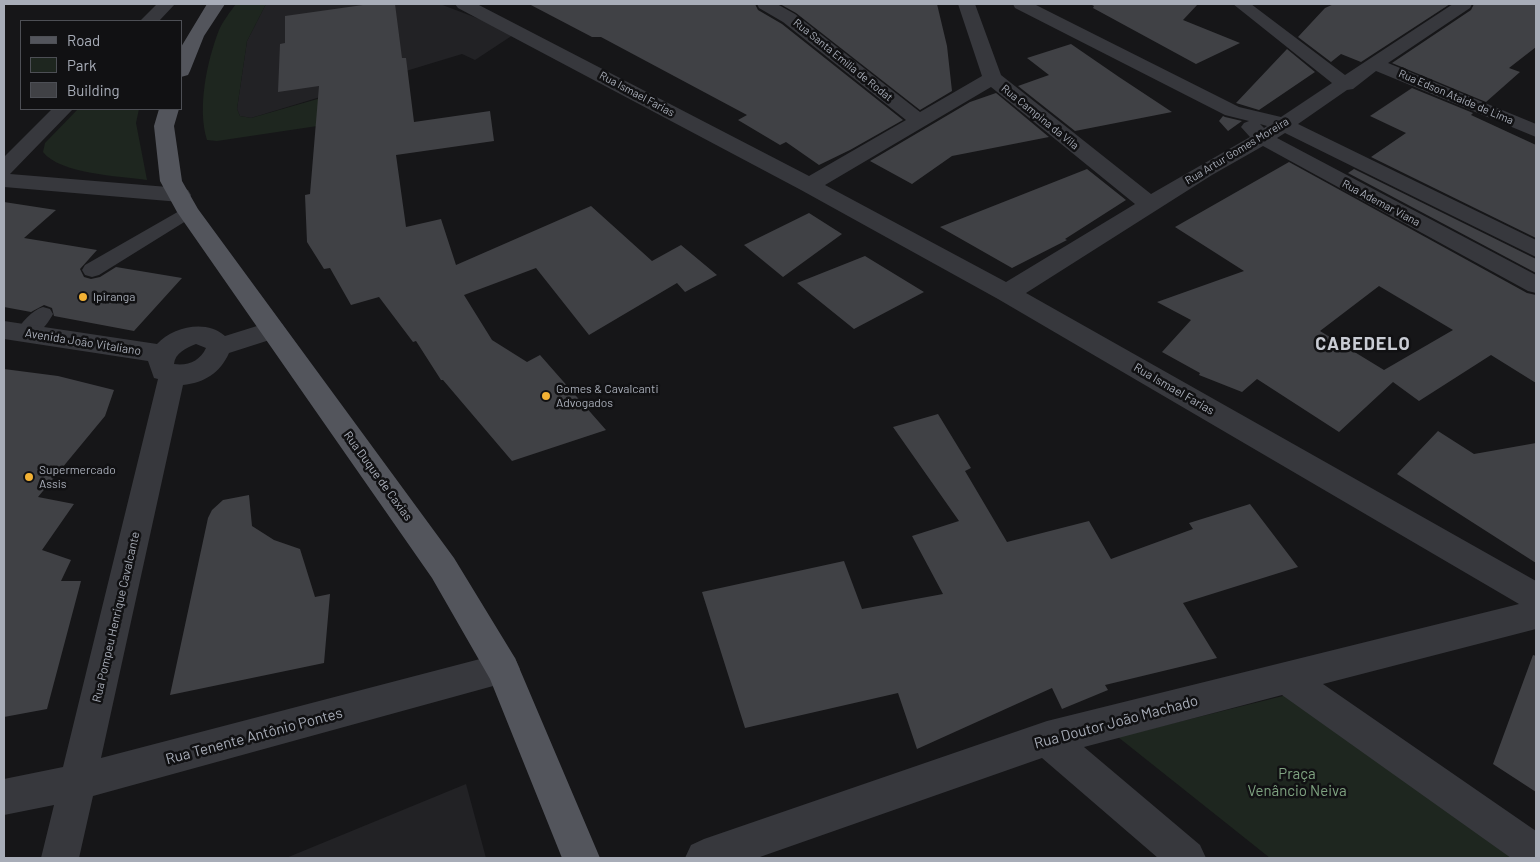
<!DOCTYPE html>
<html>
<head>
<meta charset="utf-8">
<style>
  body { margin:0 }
  #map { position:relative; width:1540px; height:862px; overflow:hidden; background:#161618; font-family:Barlow,sans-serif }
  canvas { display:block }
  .frame { position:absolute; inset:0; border:5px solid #a8adb8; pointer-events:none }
  .legend { position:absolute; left:20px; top:20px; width:162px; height:90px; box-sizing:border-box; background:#111113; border:1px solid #4d4f55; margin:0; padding:6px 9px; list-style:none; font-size:15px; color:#a8adb8 }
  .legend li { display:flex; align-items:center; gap:10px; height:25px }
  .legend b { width:25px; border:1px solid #4d4f55 }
</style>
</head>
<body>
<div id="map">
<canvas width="1540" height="862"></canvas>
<div class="frame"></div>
<ul class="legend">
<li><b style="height:6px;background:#53555c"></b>Road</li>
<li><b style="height:14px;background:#1e261f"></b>Park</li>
<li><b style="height:14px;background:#404145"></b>Building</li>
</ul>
</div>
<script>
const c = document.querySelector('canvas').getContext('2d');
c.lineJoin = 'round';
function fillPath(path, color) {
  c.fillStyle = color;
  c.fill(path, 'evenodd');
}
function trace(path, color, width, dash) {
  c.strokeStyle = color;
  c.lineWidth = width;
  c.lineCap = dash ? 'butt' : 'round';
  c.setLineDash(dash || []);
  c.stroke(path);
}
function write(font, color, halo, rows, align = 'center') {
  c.font = font + ' Barlow,sans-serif';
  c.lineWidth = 5;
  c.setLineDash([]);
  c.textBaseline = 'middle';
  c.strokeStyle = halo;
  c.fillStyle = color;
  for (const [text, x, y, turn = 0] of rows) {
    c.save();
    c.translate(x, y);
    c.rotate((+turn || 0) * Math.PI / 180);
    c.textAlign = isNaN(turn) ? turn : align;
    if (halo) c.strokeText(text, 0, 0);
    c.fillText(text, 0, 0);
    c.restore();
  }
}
fillPath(new Path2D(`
  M266 4H440L516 33 475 60 462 54 251 118 240 116 237 109 247 41Z
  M466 784 486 858H286Z`), '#222225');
fillPath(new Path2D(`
  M236 4H266L247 41 237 109 240 116 251 118 321 98 324 125 217 141 207 140C197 108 207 61 219 30 223 21 230 12 236 4Z
  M78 109H139L136 123 147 180C119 176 60 174 43 152L45 143Z
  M1299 692 1536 855V858H1270L1118 737Z`), '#1e261f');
fillPath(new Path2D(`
  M370 4H395L402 58H406L414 122 490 111 494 141 396 155 406 227 441 219 456 265 591 206 652 261 681 245 717 275 685 292 677 283 589 335 536 268 464 295 492 340 527 362 540 355 606 430 512 461 443 380H441L416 341 413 342 379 297 351 305 330 268 324 269 307 242 305 195 310 194 319 86 278 92 280 44 285 43V16Z
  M529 4H755L758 10 782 24 903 120 850 150 819 165 786 142 780 145 738 120 747 115 601 37H592Z
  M780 4H937L947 46 952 91 920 110 796 13Z
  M1090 4H1198L1183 20 1240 43 1196 64 1093 8 1094 6Z
  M1334 4H1450L1361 62 1341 54 1331 62 1298 37 1325 8Z
  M1474 4H1536V47L1509 68 1520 72 1486 102 1392 63 1471 10Z
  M1071 44 1119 77 1172 112 1075 131 1018 86 1049 75 1027 58Z
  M1287 49 1315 72 1259 110 1236 103Z
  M1412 88 1473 113 1471 115 1536 145V238L1371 157 1406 133 1370 116Z
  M996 93 1049 137 952 156 912 184 870 161 970 102Z
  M1223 116 1225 117 1242 121 1228 131 1219 121Z
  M1289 162 1527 293 1536 295V383L1491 355 1419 401 1393 382 1339 432 1257 379 1242 392 1199 375 1200 373 1162 352 1191 320 1157 302 1244 271 1175 227ZM1379 286 1453 330 1384 370 1320 331Z
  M1087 169 1126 200 1065 239 1067 240 1012 268 940 227Z
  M1354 169 1536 259V273L1348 173Z
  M4 202 56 210 24 238 97 250 80 269 84 277 91 279 100 277 116 267 182 278 134 331 54 316 52 308 44 305 31 312 4 307Z
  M809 213 842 234 783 277 744 245Z
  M865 256 924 292 854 329 797 283Z
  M4 369 58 376 114 390 105 416 38 497 74 504 42 550 71 560 61 581H81L47 709 4 717Z
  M938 414 971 468 965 471 1007 542 1089 521 1111 559 1193 529 1189 523 1250 504 1298 567 1183 603 1217 658 1105 685 1108 690 1062 709 1052 688 917 749 898 693 745 728 702 592 844 561 862 609 943 594 912 536 959 521 893 427Z
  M1438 431 1474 454 1536 443V563L1397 474Z
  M249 495 252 526 274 540 300 549 315 597 330 594 324 663 170 695 208 518 212 510 223 500Z
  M1533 655 1536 656V792L1493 764Z`), '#404145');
fillPath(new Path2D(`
  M188 206 194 208 197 212 194 216 99 275 92 277 85 275 82 270 85 265Z
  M43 307 50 309 53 314C46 327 33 343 18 338L15 333C21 323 32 310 43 307Z`), '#37383d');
fillPath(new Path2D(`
  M157 4H175L159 21H140Z
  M455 4H477L809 176 906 120 783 22 759 8 757 4H777L795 14 920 112 982 76 958 4H975L1001 75 1151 194 1250 137 1241 127 1244 123 1249 121 1225 115 1015 8 1013 4H1034L1239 107 1281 117 1332 83 1233 4H1251L1345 75 1453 4H1472L1470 8 1388 63 1536 124V137L1376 71 1353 89 1347 90 1298 124 1536 240V257L1285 133 1277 138 1536 275V293L1528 291 1263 146 1212 175 1026 293 1536 581V629L1323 684 1536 831V858H1511L1282 695 1084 747 1200 845 1206 858H1158L1042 758 757 858H685L691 845 704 839 1047 721 1519 604 998 299 801 190 458 8ZM991 87 1135 204 1006 282 825 185ZM1260 124 1267 126 1264 128Z
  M52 109H73L10 174 180 188 188 190 191 195 188 200 180 202 4 187V157Z
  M4 321 157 344C173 327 206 319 225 336L273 321 282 324 286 330 282 336 229 353C220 373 204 383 183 385L101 758 503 653 515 658 520 669 515 680 93 796 79 858H41L54 805 4 815V779L63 767 158 379 154 378 148 361 4 339ZM196 344 206 348C200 361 188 366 174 364 175 353 186 348 196 344Z`), '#37383d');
fillPath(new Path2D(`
  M207 4H225L204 36 190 71 188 75 181 77V47Z
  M159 109H179L174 126 182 181 198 209 454 558 515 658 600 858H562L490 679 432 578 177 212 160 181 154 126Z`), '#53555c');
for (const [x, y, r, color] of [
  [83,297,5,"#f2b134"],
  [546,396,5,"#f2b134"],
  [29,477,5,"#f2b134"]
]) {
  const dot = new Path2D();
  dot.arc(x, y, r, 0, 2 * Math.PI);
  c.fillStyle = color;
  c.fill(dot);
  trace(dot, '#111113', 2);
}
write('11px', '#a8adb8', '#111113', [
  ["Rua Santa Emília de Rodat",843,60,39],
  ["Rua Ismael Farias",637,94,28],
  ["Rua Edson Ataide de Lima",1456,97,23],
  ["Rua Campina da Vila",1040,117,39],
  ["Rua Artur Gomes Moreira",1237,151,-31],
  ["Rua Ademar Viana",1381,203,28]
]);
write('12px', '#a8adb8', '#111113', [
  ["Ipiranga",93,297],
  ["Gomes & Cavalcanti",556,389],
  ["Advogados",556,403],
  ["Supermercado",39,470],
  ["Assis",39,484]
], 'left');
write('12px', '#a8adb8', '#111113', [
  ["Avenida João Vitaliano",83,342,9],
  ["Rua Ismael Farias",1174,389,30],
  ["Rua Duque de Caxias",378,476,54],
  ["Rua Pompeu Henrique Cavalcante",116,617,-77]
]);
write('15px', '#a8adb8', '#111113', [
  ["Rua Doutor João Machado",1116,722,-15],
  ["Rua Tenente Antônio Pontes",254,736,-15]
]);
write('15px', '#7fa381', '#111113', [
  ["Praça",1297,774],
  ["Venâncio Neiva",1297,791]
]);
c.letterSpacing = '1px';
write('bold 18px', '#c9ccd4', '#111113', [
  ["CABEDELO",1363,344]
]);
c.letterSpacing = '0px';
</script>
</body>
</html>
